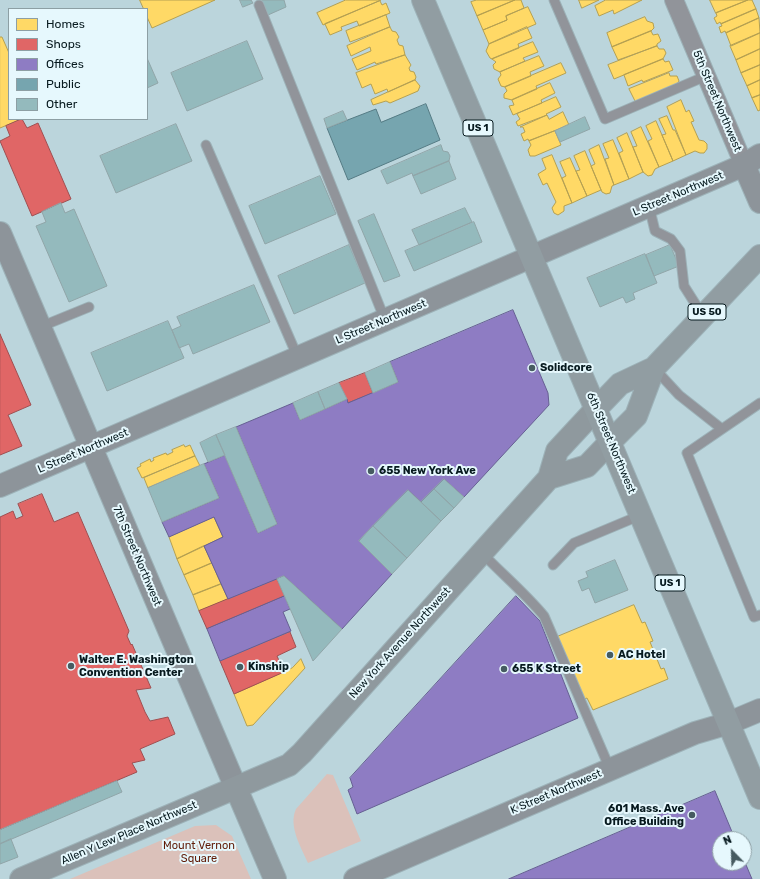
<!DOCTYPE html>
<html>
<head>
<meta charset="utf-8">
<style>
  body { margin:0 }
  #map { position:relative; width:760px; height:879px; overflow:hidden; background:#bbd5dc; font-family:Rubik,sans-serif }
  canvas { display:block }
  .legend { position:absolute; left:8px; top:8px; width:140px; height:112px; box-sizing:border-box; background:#e6f8fd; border:1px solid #8d9fa4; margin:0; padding:5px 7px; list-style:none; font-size:12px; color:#071a1f }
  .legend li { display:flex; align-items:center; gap:8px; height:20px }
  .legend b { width:20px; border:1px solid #8d9fa4 }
  .north { position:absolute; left:712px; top:831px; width:40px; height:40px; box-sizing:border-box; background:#e6f8fd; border:1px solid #8d9fa4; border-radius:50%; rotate:337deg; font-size:11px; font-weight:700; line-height:16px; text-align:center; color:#071a1f }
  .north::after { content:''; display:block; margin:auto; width:14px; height:18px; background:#465b61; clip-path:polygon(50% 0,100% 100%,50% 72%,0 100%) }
</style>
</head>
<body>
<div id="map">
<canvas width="760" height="879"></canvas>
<ul class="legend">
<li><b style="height:11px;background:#ffd966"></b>Homes</li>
<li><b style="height:11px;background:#e06666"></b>Shops</li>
<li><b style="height:11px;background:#8e7cc3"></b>Offices</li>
<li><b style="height:11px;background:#76a5af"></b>Public</li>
<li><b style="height:11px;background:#94babd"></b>Other</li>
</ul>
<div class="north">N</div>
</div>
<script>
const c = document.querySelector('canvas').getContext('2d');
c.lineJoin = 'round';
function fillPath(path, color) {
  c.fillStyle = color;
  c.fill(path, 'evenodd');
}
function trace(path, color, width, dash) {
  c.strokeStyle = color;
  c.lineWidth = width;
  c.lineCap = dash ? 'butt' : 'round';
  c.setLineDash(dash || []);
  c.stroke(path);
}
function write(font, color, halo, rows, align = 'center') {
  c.font = font + ' Rubik,sans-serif';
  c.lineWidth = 4;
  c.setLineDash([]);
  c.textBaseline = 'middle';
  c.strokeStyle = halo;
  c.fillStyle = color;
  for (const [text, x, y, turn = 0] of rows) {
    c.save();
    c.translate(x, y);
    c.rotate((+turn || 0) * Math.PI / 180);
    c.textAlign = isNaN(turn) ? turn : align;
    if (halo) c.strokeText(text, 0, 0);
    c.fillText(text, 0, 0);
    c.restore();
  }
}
fillPath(new Path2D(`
  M327 774 333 775 361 841 308 863C301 847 288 826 296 809Z
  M216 825 232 836 251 879H70L195 826Z`), '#dbc1ba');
const homes = new Path2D(`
  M140 0H215L152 28 147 17V9H144Z
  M346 0H381L323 25 317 13Z
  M477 0H515L477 16 471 2Z
  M515 0H521L524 8 506 16 507 20 483 30 477 16Z
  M579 0H599L582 8Z
  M606 0H642L614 14 613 10 599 16 595 6Z
  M710 0H748L716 13Z
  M748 0H752L756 9 721 24 720 22 717 24 714 18 717 16 716 13Z
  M380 1 382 5 386 3 390 13 359 26 357 21 341 27 342 30 330 35 325 24Z
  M528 7 536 24 489 44 483 30 507 20 506 16Z
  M756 9 759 18 726 33 725 31 721 33 719 27 722 26 721 24Z
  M386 15 390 27 350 42 346 31Z
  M645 17 647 21 653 23 654 28 651 31 612 47 607 33Z
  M759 18 760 33 731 46 726 33Z
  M390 27 392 31 396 32 399 37 397 40 399 45 403 46 405 55 376 64 375 62 357 70 352 59 371 51 370 47 351 56 347 46Z
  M527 27 532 38 518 44 519 48 492 59 490 58 486 51 489 44Z
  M651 31 653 35 658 34 661 41 657 44V46L618 60 612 47Z
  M760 33V49L736 60 730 46Z
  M0 37H2L9 53V119H22L0 128Z
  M533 42 538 52 523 58 525 61 500 72 494 69 493 65 496 62 492 59Z
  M657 46 659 49H664L666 53 663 59 614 79 608 65Z
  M760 49V65L741 73 736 60Z
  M405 55 411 65 409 68 410 71 414 72 416 77 415 80 388 92 387 89 375 94 371 84 362 88 356 73Z
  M539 56 544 66 530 72 531 76 505 87 501 86 498 79 501 75 500 72Z
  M663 59 665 62 669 61 673 70 643 82 642 80 628 86 624 75Z
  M561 63 566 73 536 86 537 89 512 100 504 98V94L507 91 505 87Z
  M760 65V80L747 86 741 73Z
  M669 73 670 76H677L679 81 675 87 636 103 629 89Z
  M415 80 420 86 418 91 390 103 386 101 373 105 371 100Z
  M760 80V95L752 98 747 86Z
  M550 83 555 93 541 100 542 103 513 115 509 106 514 105 512 100Z
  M760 95V110L758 111 752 98Z
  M556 97 561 107 546 114 547 115 518 126 516 122 520 119 517 114Z
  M681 100 686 112 689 110 694 121 691 122 699 140 704 141 707 144V149L704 153H700L695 151 686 155 667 107Z
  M563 112 569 125 529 141 528 139 524 141 521 134 525 132 523 127H520L547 115 549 119Z
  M667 116 673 130H675L686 155 673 161 662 135 666 134 659 119Z
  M656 121 673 161 659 167 648 141 652 139 646 126Z
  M641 127 659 167 655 169 652 175 648 176 643 172 633 147 637 146 631 132Z
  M555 131 561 145 535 156H530L528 150 531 145 529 141Z
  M627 133 643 172 629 179 619 153 623 151 617 138Z
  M613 140 629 179 614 185 605 159 609 158 603 144Z
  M599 145 614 185 612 186 610 193 606 194 602 192 591 166 595 164 589 150Z
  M585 151 601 190 587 196 576 171 580 170 574 156Z
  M552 155 572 203 564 206V211L558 215 554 213 552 208 556 202 547 183 543 185 538 174 546 169 542 159Z
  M570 158 587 196 572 203 562 178 566 176 560 162Z
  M184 445 185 447 190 445 195 456 142 478 137 468 141 466 140 464 150 459 151 462 154 460 153 458 166 453 167 455 173 452 172 450Z
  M195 456 200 466 148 488 144 478Z
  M214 517 223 537 177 559 169 537Z
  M204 546 212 563 184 575 177 559Z
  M212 563 221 584 193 595 184 575Z
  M221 584 228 599 199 611 193 595Z
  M634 605 642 623 645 622 653 641 650 642 661 669 664 668 668 679 593 710 587 698 584 699 557 637Z
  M301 659 305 668 253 725 247 726 234 694 292 668Z`);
fillPath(homes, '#ffd966');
trace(homes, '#b5a051', 1);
const shops = new Path2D(`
  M22 119 27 128 38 123 71 199 32 216 0 141 10 136 6 126Z
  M0 334 31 405 8 415 22 446 0 455Z
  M365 373 373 393 348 403 339 383Z
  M42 494 54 522 78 512 129 631 127 636 131 645 132 644 151 688 136 690 145 712 150 721 168 717 175 734 140 749 145 760 132 763 137 772 0 830V517L13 511 16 519 23 516 18 504Z
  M277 579 285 596 207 629 199 611Z
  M290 632 296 647 277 656 284 672 234 694 220 661Z`);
fillPath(shops, '#e06666');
trace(shops, '#9f4f51', 1);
const offices = new Path2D(`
  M513 310 548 393 549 405 464 497 444 479 421 502 408 490 359 541 392 574 342 629 284 576 228 599 204 546 223 537 214 517 169 537 162 522 219 498 204 464 225 455 258 533 277 524 236 427 293 403 300 420 347 399 348 403 398 382 390 362Z
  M285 596 290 609 283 612 291 631 220 661 207 629Z
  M516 596 540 621 578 718 357 814 348 790 353 787 350 778Z
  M715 791 735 839H720V863H744V860L752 879H509Z`);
fillPath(offices, '#8e7cc3');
trace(offices, '#665f92', 1);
const public = new Path2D(`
  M426 104 440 140 348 180 327 128 376 109 381 122Z`);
fillPath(public, '#76a5af');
trace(public, '#557b84', 1);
const building = new Path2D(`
  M240 0H251L253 3 243 7Z
  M262 0H284L286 7 268 15Z
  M247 41 263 79 187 111 171 73Z
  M147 58 158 83 147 88Z
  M343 111 347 120 327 128 324 119Z
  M585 117 590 129 560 142 555 131Z
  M176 124 192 161 116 193 100 156Z
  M441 145 443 151 448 152 450 156 449 161 413 176 412 173 387 184 381 171Z
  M449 161 456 179 421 194 413 176Z
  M320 176 336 214 265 244 249 206Z
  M61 203 65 213 74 209 107 286 69 302 36 226 46 222 42 212Z
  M465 208 472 222 419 245 412 230Z
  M374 214 400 276 384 282 358 221Z
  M474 222 482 242 414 271 405 251Z
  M349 245 365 283 294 314 278 276Z
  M670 245 679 266 654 276 646 255Z
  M645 254 657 283 633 293 635 299 626 303 623 297 600 307 587 278Z
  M254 285 270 322 193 354 189 344 179 348 172 330 181 326 177 317Z
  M168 321 184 358 107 391 91 353Z
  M390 362 398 382 373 393 365 373Z
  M339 383 347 399 325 409 318 392Z
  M318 392 325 409 300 420 293 403Z
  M236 427 277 524 258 533 216 435Z
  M216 435 225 455 208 462 200 443Z
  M204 464 219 498 162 522 148 488Z
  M444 479 464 497 454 508 434 489Z
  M434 489 454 508 441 521 421 502Z
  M408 490 441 521 407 558 373 526Z
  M373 526 407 558 392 574 359 541Z
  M615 560 628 590 595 603 589 588 582 591 578 581 588 577 586 572Z
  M284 576 342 629 313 661 277 579Z
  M117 781 122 792 0 844V830Z
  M11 839 18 857 0 864V844Z`);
fillPath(building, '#94babd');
trace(building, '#90a5a8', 1);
const lane = new Path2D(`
  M554 0 605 119 706 76
  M259 5 385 320
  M206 145 298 358
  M649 206 655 231 671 239 680 251 684 286 703 316
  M40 327 89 307
  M655 369 679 395 722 429
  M760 403 687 453 754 617 760 615
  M481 552C502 574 525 593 544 616L610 769
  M553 565 574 543 641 515`);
const street = new Path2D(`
  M674 0 744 165`);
const secondary = new Path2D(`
  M744 165 760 202
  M0 233 236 788
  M0 486 744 165 760 155
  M355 879 695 733 729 723 760 710`);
const primary = new Path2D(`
  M549 478 587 466 610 442
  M236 788 275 879
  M21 879 289 765 302 753 549 478 557 451 596 409`);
const highway = new Path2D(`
  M423 0 760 798
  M596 409 620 384 654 368 760 256
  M610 442 636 416 654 368`);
trace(lane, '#9db2b8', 11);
trace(street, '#9db2b8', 20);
trace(secondary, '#9db2b8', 24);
trace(primary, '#9db2b8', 24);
trace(highway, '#9db2b8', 24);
trace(lane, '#91949a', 9);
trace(street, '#91949a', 18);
trace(secondary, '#8d949a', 22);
trace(primary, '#8f999e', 22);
trace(highway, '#919da2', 22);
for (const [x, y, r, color] of [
  [532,368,4,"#465b61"],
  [371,471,4,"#465b61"],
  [610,655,4,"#465b61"],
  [71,666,4,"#465b61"],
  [240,667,4,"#465b61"],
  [504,669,4,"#465b61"],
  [692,815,4,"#465b61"]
]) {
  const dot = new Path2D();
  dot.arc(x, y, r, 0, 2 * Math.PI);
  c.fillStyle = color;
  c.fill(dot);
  trace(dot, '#e6f8fd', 1.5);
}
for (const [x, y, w] of [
  [478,128,30],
  [707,312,38],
  [670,583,30]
]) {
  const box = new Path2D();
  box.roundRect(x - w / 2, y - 8, w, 16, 3);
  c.fillStyle = '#e6f8fd';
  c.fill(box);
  trace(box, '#071a1f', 1);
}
write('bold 10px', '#071a1f', null, [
  ["US 1",478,128],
  ["US 50",707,312],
  ["US 1",670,583]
]);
write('11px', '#071a1f', '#e6f8fd', [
  ["5th Street Northwest",717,101,67],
  ["L Street Northwest",678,194,-23],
  ["L Street Northwest",381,322,-23],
  ["6th Street Northwest",611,443,67],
  ["L Street Northwest",83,451,-23],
  ["7th Street Northwest",137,556,67],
  ["New York Avenue Northwest",400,643,-48],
  ["K Street Northwest",556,792,-23],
  ["Allen Y Lew Place Northwest",129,833,-23]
]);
write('bold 11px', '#071a1f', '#e6f8fd', [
  ["Solidcore",540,368],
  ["655 New York Ave",379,471],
  ["AC Hotel",618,655],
  ["Walter E. Washington",79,660],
  ["Convention Center",79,673],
  ["Kinship",248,667],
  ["655 K Street",512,669],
  ["601 Mass. Ave",684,809,"right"],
  ["Office Building",684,822,"right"]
], 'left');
write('11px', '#601b07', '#e6f8fd', [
  ["Mount Vernon",199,846],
  ["Square",199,859]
]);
</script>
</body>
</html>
